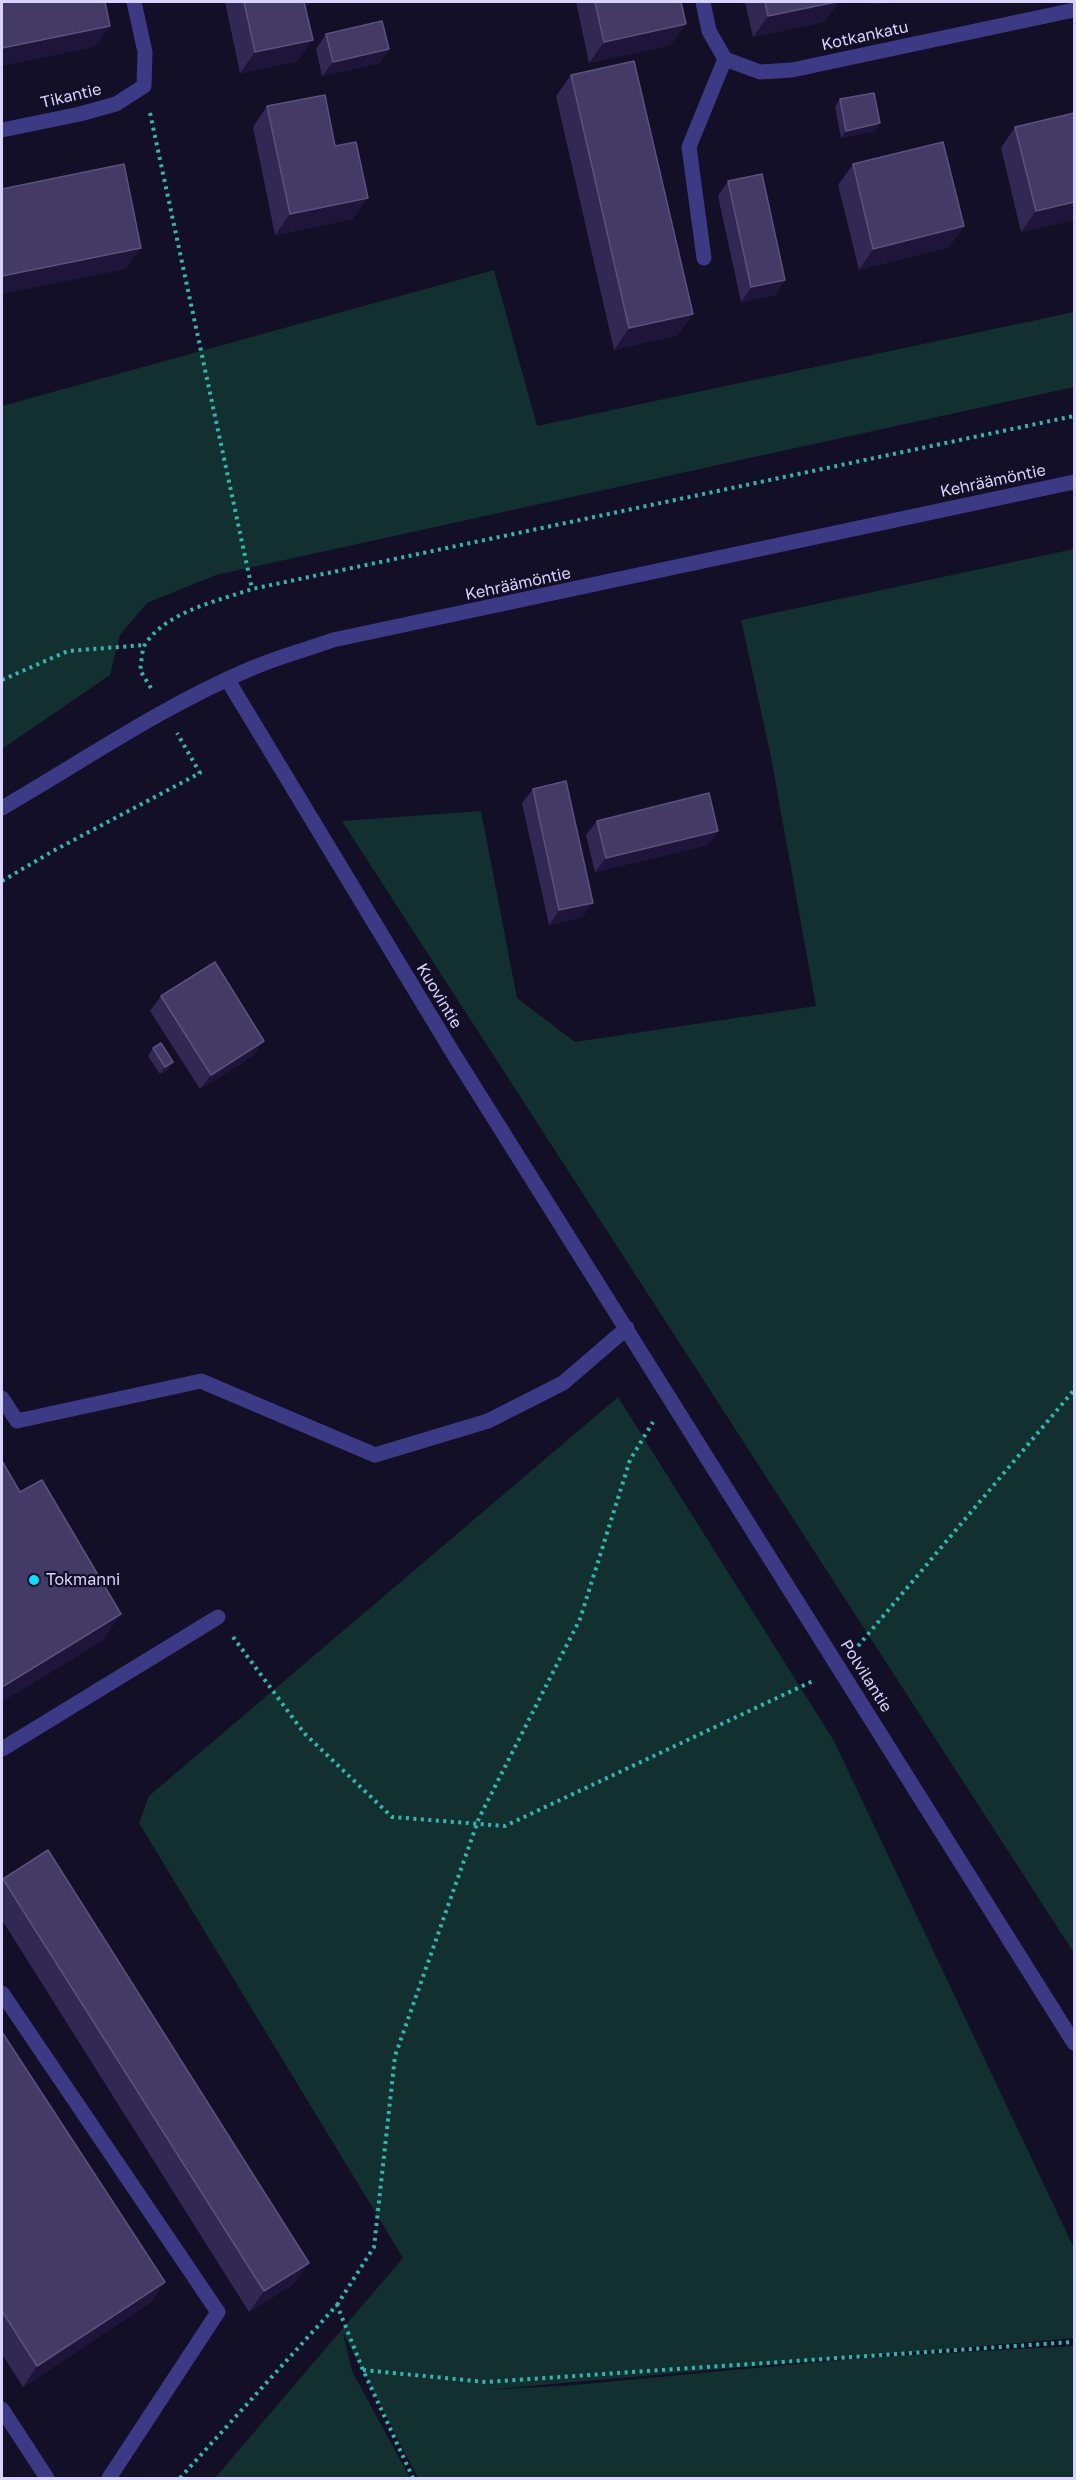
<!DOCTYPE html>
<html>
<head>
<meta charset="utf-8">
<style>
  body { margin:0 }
  #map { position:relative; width:1076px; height:2480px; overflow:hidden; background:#130f26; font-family:"Golos Text",sans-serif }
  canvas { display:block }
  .frame { position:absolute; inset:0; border:3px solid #d9d4ff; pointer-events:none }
</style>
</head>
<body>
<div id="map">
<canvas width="1076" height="2480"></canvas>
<div class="frame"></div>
</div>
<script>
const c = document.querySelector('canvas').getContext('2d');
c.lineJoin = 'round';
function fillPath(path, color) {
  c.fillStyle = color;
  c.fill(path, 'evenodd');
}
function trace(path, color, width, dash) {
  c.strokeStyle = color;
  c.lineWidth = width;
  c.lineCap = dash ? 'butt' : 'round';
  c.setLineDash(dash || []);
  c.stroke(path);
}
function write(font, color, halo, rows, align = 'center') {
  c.font = font + ' "Golos Text",sans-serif';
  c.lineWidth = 4.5;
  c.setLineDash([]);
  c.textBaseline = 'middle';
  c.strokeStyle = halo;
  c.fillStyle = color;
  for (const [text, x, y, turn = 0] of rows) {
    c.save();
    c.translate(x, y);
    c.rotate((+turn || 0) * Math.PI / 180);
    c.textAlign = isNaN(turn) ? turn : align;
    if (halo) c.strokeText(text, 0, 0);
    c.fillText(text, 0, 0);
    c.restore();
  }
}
fillPath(new Path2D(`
  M494 270 537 426 1074 312V387L216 575 147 603 120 635 110 675 2 749V406Z
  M1074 549V1953L342 821 481 811 517 998 575 1042 816 1006 770 752 741 620Z
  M618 1397 834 1741 1074 2248V2338L484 2390 563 2386 873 2357 1074 2346V2478H418L343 2333 352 2371 410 2478H215L403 2258 139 1823 149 1796Z`), '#12302f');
trace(new Path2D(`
  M150 113 252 589
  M2 680 68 651 144 645
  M151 688 140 670C142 662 141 650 146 643 168 611 218 601 252 589L1074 416
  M2 881 53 851 200 773 177 733
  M233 1637 304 1733 392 1817 505 1826 815 1680
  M858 1646 1074 1390
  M337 2305 374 2247 395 2056 479 1818 580 1619 630 1460 653 1422
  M363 2370 486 2382 1074 2342
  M180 2478 337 2305 363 2370 413 2478`), '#2fb8b0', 4, [3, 4.5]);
trace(new Path2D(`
  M703 2 709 31 725 59 760 72 792 70 1074 10
  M2 130 80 114 116 104 144 86 145 52 134 2
  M704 258 689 147 725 59
  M227 679 453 1053 1074 2043
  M2 808C83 761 163 706 250 669 277 657 305 650 333 640L1074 482
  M2 1398 17 1421 201 1381 375 1455 488 1421 563 1383 627 1328
  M2 1749 218 1617
  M2 1993 218 2312 109 2478
  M2 2409 47 2478`), '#3d3a85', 15);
fillPath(new Path2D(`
  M225 2H311L308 6H305L298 61 240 73Z
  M576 2H681L671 45 589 63Z
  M745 2H839L824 22 753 37Z
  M326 34 389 49 379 63 322 76 316 49Z
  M571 75 678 335 614 350 556 96Z
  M840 99 880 123 875 131 841 138 835 107Z
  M267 106 335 146 353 219 275 235 253 127Z
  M1015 127 1074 220 1021 232 1001 148Z
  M853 164 964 226 949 247 859 270 838 185Z
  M728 181 785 280 775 295 741 302 718 196Z
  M533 789 593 903 582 917 549 925 522 803Z
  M597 821 718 831 708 845 595 872 586 835Z
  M161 996 254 1055 200 1089 150 1011Z
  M153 1048 168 1070 160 1074 148 1056Z
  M3 1879 294 2284 249 2312 2 1920V1881Z
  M2 2032 165 2282 151 2302 23 2387 2 2354Z`), '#312854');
fillPath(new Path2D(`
  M293 2H311L308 6 287 10Z
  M836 2H839L824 22 753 37 768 16Z
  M876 2H894L874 5Z
  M686 24 671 45 589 63 604 42Z
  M110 26 95 47 2 66V48Z
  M313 40 298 61 240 73 255 52Z
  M389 49 379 63 322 76 333 62Z
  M880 123 875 131 841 138 846 131Z
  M368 198 353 219 275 235 290 214Z
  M1074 202V220L1021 232 1036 211Z
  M964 226 949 247 859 270 873 249Z
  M141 248 126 269 2 294V276Z
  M785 280 775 295 741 302 751 287Z
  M693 314 678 335 614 350 629 328Z
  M718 831 708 845 595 872 606 858Z
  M593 903 582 917 549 925 559 910Z
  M264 1041 254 1055 200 1089 211 1075Z
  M173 1062 168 1070 160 1074 165 1067Z
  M121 1614 103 1641 2 1702V1687Z
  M309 2263 294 2284 249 2312 264 2291Z
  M165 2282 151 2302 23 2387 37 2366Z`), '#1d163a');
const building = new Path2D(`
  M2 2H105L110 26 2 48Z
  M244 2H304L313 40 255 52Z
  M595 2H681L686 24 604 42Z
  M765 2H836L768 16Z
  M382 21 389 49 333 62 326 34Z
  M634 61 693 314 629 328 571 75Z
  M874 93 880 123 846 131 840 99Z
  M325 95 335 146 356 142 368 198 290 214 267 106Z
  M1074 113V202L1036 211 1015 127Z
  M943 142 964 226 873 249 853 164Z
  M124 164 141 248 2 276V189Z
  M762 174 785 280 751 287 728 181Z
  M566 781 593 903 559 910 533 789Z
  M709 793 718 831 606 858 597 821Z
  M215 962 264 1041 211 1075 161 996Z
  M161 1043 173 1062 165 1067 153 1048Z
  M2 1461 20 1492 42 1480 121 1614 2 1687Z
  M48 1850 309 2263 264 2291 3 1879Z
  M2 2032 165 2282 37 2366 2 2311Z`);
fillPath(building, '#433a66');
trace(building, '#5a527e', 1.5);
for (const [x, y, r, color] of [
  [34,1580,6,"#00e5ff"]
]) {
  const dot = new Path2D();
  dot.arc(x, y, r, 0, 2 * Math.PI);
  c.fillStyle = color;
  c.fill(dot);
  trace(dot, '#130f26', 2);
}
write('16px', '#d9d4ff', '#130f26', [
  ["Kotkankatu",865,36,-12],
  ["Tikantie",71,96,-13],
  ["Kehräämöntie",993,481,-12],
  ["Kehräämöntie",518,584,-12],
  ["Kuovintie",439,996,59],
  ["Polvilantie",866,1676,58]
]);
write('16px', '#d9d4ff', '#130f26', [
  ["Tokmanni",46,1580]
], 'left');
</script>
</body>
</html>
